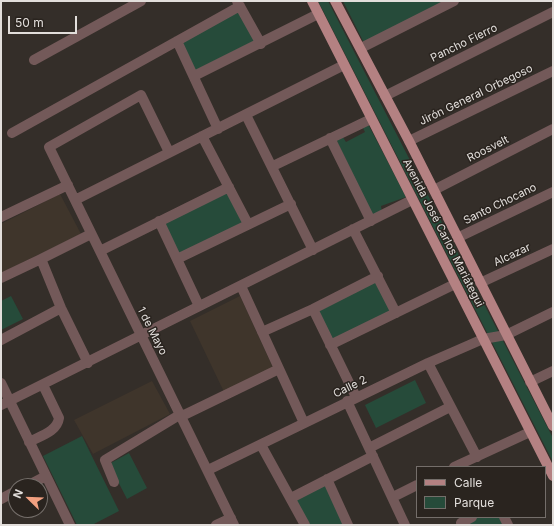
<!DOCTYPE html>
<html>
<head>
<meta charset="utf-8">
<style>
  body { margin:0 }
  #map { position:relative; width:554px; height:526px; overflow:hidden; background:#342e29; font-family:Inter,sans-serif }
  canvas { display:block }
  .frame { position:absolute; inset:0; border:2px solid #e2dedb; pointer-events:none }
  .legend { position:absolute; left:416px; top:466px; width:130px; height:52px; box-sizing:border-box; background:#2a241f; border:1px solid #746e6a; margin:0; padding:5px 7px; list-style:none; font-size:12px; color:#e2dedb }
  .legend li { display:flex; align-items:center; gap:8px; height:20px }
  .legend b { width:20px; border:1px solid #746e6a }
  .north { position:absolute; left:8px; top:478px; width:40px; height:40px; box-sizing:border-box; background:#2a241f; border:1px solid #746e6a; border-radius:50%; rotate:293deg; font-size:11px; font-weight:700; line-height:16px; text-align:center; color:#e2dedb }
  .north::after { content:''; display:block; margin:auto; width:14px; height:18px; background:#f2a080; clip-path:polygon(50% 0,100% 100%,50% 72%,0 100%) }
  .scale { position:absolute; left:8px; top:16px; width:69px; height:18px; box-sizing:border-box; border:2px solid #e2dedb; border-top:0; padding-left:5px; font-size:12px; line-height:14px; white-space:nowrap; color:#e2dedb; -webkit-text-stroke:3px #2a241f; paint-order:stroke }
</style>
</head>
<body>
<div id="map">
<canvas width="554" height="526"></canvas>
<div class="frame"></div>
<ul class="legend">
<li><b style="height:5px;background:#b48182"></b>Calle</li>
<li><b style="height:11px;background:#264b3a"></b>Parque</li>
</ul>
<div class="north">N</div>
<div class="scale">50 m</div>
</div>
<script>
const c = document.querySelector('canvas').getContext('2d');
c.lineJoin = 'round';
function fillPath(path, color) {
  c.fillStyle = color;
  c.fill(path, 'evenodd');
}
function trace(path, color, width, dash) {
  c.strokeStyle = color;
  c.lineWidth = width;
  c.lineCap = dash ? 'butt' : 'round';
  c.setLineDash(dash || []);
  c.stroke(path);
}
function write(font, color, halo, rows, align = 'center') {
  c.font = font + ' Inter,sans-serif';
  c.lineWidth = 3;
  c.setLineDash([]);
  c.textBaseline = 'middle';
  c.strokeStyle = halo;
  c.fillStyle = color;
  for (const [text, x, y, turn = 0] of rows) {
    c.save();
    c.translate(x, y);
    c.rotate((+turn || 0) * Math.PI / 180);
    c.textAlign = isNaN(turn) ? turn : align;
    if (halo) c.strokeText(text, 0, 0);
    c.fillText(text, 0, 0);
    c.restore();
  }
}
fillPath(new Path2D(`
  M60 194 81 234 1 273V224Z
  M240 296 274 370 225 394 190 321Z
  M152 381 170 414 93 454 74 420Z`), '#3f352b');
fillPath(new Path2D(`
  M318 1H328L553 438V462Z
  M343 1H448L364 43Z
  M240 9 258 42 197 73 181 41Z
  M368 124 406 197 381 206 382 212 373 217 336 139 342 136 346 142 365 132 362 126Z
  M227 190 243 224 180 255 163 221Z
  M378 278 395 311 332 341 317 311Z
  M11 296 23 319 1 330V301Z
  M415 380 426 403 376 428 365 405Z
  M82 436 119 511 92 525H77L43 456Z
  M129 453 147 488 127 499 109 464Z
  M325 485 344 525H309L296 500Z
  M477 517H500L504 525H464Z`), '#264b3a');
trace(new Path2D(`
  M237 1 261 44
  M177 41 218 129
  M361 48 454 1
  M34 60 141 1
  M194 76 318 14
  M385 96 553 12
  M246 115 313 250
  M12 133 240 6
  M202 136 248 224
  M330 138 371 221
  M409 141 553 71
  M169 152 141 95 49 147 234 525
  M273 166 371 119
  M434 190 553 129
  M75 200 344 65
  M1 217 68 185
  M159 221 199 306
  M353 229 396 313
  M457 238 553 192
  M100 251 229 187
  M177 259 291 204
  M1 278 41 259
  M480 283 553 249
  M241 286 304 423
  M313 309 356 397
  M262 332 313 309 378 276
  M1 340 61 308
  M330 345 455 284
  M88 363 61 308 41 259 91 234
  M428 363 477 457
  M530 382 553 371
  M1 383 70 525
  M347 401 405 525
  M1 405 412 200
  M182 416 279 369
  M29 442C40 436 57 432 59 418L43 385
  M261 445 305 525
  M369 448 450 407
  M454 467 530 432
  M208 470 428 363 483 339 506 335 553 312
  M327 479 348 525
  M114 482 105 460 181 414
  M27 486 46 476
  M393 497 417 485
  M291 498 373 456
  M1 499 16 491
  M504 517 508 525
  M461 523 472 517
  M216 525 231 518`), '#735959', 10);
trace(new Path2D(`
  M312 1 553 476
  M335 1 409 141 553 426`), '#b48182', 10);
write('11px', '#e2dedb', '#2a241f', [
  ["Pancho Fierro",464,43,-26],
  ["Jirón General Orbegoso",476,95,-26],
  ["Roosvelt",488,149,-27],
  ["Santo Chocano",500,204,-26],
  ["Avenida José Carlos Mariátegui",443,233,63],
  ["Alcazar",512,255,-25],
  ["1 de Mayo",152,331,63],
  ["Calle 2",350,387,-26]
]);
</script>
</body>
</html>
